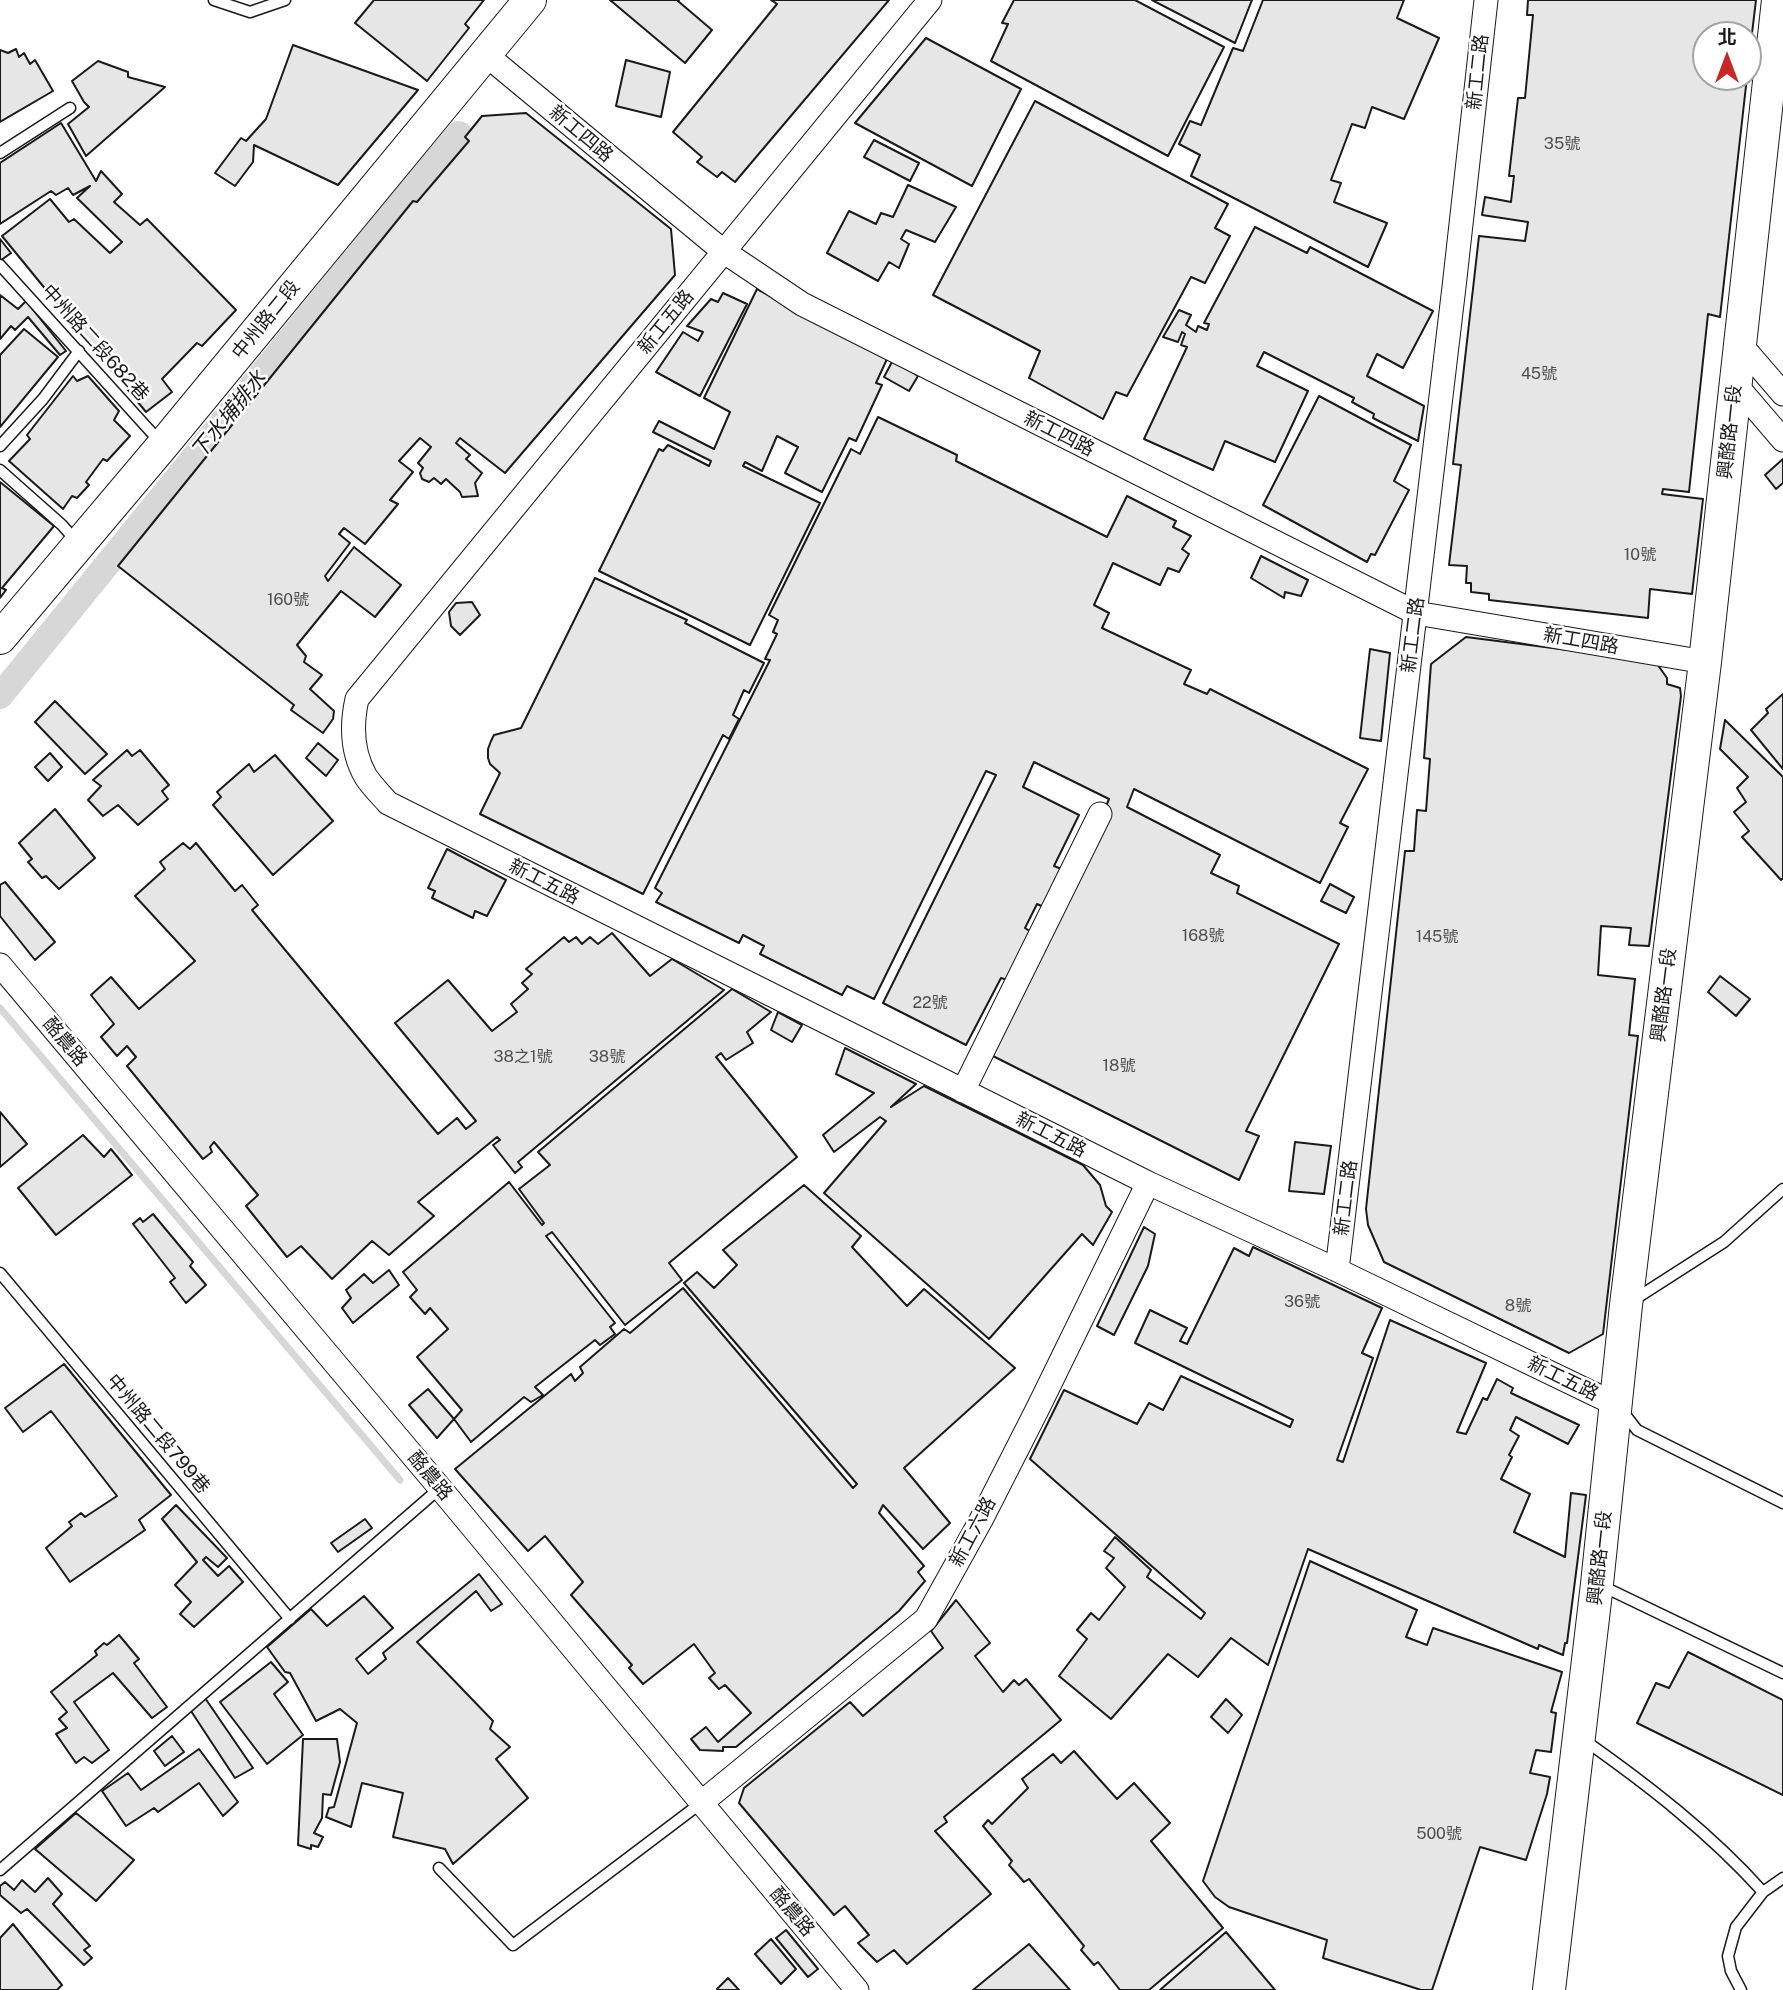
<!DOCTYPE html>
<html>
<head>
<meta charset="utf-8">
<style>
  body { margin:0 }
  #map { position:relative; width:1783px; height:1990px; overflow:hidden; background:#fff; font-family:"Public Sans","Noto Sans TC",sans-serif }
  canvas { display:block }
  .north { position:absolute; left:1692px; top:21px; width:70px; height:70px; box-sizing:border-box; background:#fff; border:2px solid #a3a3a3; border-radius:50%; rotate:0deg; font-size:19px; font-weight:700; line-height:28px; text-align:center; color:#1a1a1a }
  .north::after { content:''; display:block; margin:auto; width:24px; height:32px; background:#c62828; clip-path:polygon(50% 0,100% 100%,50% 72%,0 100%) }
</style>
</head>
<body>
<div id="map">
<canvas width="1783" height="1990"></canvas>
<div class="north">北</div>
</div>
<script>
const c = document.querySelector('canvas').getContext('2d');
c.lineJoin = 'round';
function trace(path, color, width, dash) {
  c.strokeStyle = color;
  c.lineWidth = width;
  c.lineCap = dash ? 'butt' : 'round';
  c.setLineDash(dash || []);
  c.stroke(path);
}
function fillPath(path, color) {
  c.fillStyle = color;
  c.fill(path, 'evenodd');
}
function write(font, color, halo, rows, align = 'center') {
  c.font = font + ' "Public Sans","Noto Sans TC",sans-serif';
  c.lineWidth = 5;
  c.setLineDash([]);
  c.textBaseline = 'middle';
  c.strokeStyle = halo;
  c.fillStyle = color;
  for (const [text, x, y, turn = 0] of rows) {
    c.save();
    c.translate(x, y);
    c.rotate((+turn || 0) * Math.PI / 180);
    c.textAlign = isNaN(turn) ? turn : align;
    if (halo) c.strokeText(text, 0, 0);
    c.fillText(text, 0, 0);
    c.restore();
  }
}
trace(new Path2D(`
  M0 1008 400 1480`), '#d7d7d7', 7);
trace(new Path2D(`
  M0 696 405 198 459 134`), '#d7d7d7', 26);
const building = new Path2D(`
  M374 0H484L465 24 469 28 427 81 355 23Z
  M610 0H679L678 1 712 30 685 63Z
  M771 0H889L735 182 722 172 717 177 697 162 702 157 673 132 777 4Z
  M1014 0H1135L1224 47 1168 156 991 61 1008 24 1002 23Z
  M1152 0H1252L1235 43Z
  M1263 0H1404L1397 18 1439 38 1404 119 1372 107 1365 128 1352 124 1331 180 1341 183 1334 202 1387 223 1368 267 1191 176 1200 155 1179 144 1190 121 1201 125 1233 48 1243 51Z
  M1528 0H1756L1748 67V35H1706V77H1747L1720 317 1708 314 1689 492 1663 489 1662 494 1703 499 1692 594 1650 589 1648 618 1489 600V594L1471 592V583H1466L1467 566 1449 565 1461 465 1453 464 1479 236 1525 241 1528 222 1482 215 1485 197 1511 202 1514 176H1509L1518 98H1525L1533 15H1527Z
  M926 38 1021 89 972 186 855 123Z
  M293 45 418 90 338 185 254 145 253 162 235 186 215 173 241 138 246 141 266 119Z
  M16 49 19 57 24 53 30 64 35 60 53 91 0 122V50L8 53Z
  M626 60 670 72 661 117 616 106Z
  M98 61 128 72V77L165 87 86 156 68 124 89 107 84 102 72 81Z
  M1035 101 1228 204 1215 228 1230 236 1205 283 1191 277 1127 396 1116 392 1103 419 1029 378 1040 351 933 295Z
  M526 113 671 229 675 275 505 473 460 438 456 443 470 455 466 459 482 473 475 483 478 496 462 497 460 492 446 479 441 484 434 478 429 482 422 479 420 473 423 468 418 463 431 447 420 438 399 461 413 472 390 500 398 504 365 544 344 528 339 534 350 543 325 576 328 581 354 547 401 585 375 617 341 591 297 645 306 656 304 662 322 675 310 689 334 711 333 719 323 733 291 710 294 705 118 566 413 201 417 202 469 141 465 137 482 116Z
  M61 123 96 181 101 171 122 194 114 202 140 225 147 219 236 310 202 346 197 343 162 379 172 392 146 412 2 236 50 199 69 222 74 219 110 253 122 242 77 198 90 186 73 195 68 188 56 195 51 191 0 224V163Z
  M874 140 919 163 910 181 864 157Z
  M908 185 956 207 935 242 906 230 901 239 909 244 899 268 889 262 878 281 827 253 849 211 876 224 881 213 893 217Z
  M1255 227 1307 253 1310 247 1433 311 1403 368 1377 354 1367 376 1424 406 1418 441 1373 418 1374 414 1352 402 1354 398 1264 352 1257 366 1308 391 1275 462 1225 441 1213 470 1144 439 1187 347 1181 345 1185 334 1182 332 1178 342 1163 337 1179 310 1191 315 1186 325 1196 332 1198 326 1207 330 1209 324 1204 323Z
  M0 239 11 253 0 261Z
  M757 289 887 359 876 383 882 385 856 441 849 438 822 492 785 473 798 447 777 436 762 471 745 462 743 466 820 503 750 645 599 571 659 449 663 451 668 445 709 466 711 461 653 432 659 421 714 449 730 412 704 398Z
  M723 293 747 304 700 396 656 372 683 332 698 341 703 332 687 326 711 299 718 302Z
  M0 295 18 309 26 301 66 351 60 355 28 317 15 330 11 326 0 339Z
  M24 329 58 357 0 427V355Z
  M893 360 918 376 909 391 884 377Z
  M73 376 77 381 88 376 119 411 114 420 130 436 107 461 103 459 86 482 89 485 77 498 72 496 63 509 9 461 30 439 27 435Z
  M1319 396 1411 445 1394 481 1409 490 1375 555 1371 554 1367 562 1263 505Z
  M878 417 957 455 956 461 1107 537 1127 496 1176 521 1173 527 1191 536 1182 549 1189 554 1179 572 1168 568 1160 585 1113 563 1094 605 1109 613 1102 628 1191 670 1184 684 1207 694 1210 689 1368 769 1340 823 1348 827 1320 883 1134 789 1127 807 1220 855 1211 873 1239 886 1237 893 1339 944 1246 1131 1259 1136 1239 1180 985 1052 1094 836 1109 799 1034 762 1023 787 1079 815 1054 866 1064 870 1046 908 1037 904 1025 928 1034 934 1011 981 1001 978 966 1045 883 1003 996 775 986 771 874 999 847 986 842 995 760 954 764 946 743 935 739 943 656 902 662 893 655 888 770 660 765 659 777 634 773 632 778 620 769 615 851 449 860 454Z
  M1783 459V483L1776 489 1765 475Z
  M0 482 54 526 2 588 6 590 0 598Z
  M1261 556 1308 580 1301 596 1285 592 1284 598 1251 578Z
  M595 578 687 620 685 623 764 663 749 693 744 690 733 715 739 719 729 739 723 735 643 894 480 814 500 773 490 764 488 758V749L491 741 494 735 521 728Z
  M472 602 480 615 460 635 451 626 449 612 456 603Z
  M1466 637 1655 661 1667 678V684L1680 688 1681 696 1649 946 1629 945 1631 928 1601 926 1598 975 1635 979 1629 1035 1638 1036 1603 1334 1569 1353 1384 1262 1368 1225 1366 1209 1405 851H1414L1417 810 1426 811 1430 759 1424 758 1431 664Z
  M1370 649 1390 653 1381 741 1360 738Z
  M1783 694V769L1751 730 1768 713 1766 709Z
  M55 701 107 754 85 774 35 722Z
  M1725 720 1783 777V878L1781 880 1742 837 1749 831 1734 812 1746 802 1737 788 1748 777 1720 749Z
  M318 743 338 760 326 776 306 758Z
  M127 750 132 756 140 750 169 785 162 791 168 799 138 825 118 805 103 816 88 800 101 786 93 780Z
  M50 753 62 767 48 781 35 767Z
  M275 755 333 821 273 875 213 805 221 797 217 792 249 764 254 772Z
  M55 809 95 858 59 889 46 876 42 878 28 862 32 859 19 843Z
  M183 843 190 849 196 843 235 891 242 885 258 905 252 910 438 1134 457 1118 466 1129 476 1121 395 1023 448 980 492 1031 517 1012 511 1004 528 989 522 983 532 974 526 969 564 937 569 942 576 937 582 944 590 937 598 944 612 933 650 976 672 959 724 990 518 1162 522 1167 515 1173 493 1145 500 1140 497 1137 418 1202 434 1216 389 1255 372 1241 332 1279 301 1246 287 1257 246 1206 258 1195 214 1142 210 1147 212 1152 203 1159 127 1066 136 1057 127 1046 117 1056 101 1037 114 1024 91 995 111 977 139 1009 195 961 135 896 165 869 160 862Z
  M447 849 506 880 487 916 475 911 473 918 432 898 435 891 428 888Z
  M5 882 55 942 35 960 0 916V885Z
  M1330 884 1354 897 1346 913 1321 901Z
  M1720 976 1750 999 1736 1016 1708 992Z
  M732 989 771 1012 747 1032 753 1043 726 1060 721 1053 716 1057 797 1157 669 1263 682 1280 625 1325 552 1232 546 1236 615 1323 610 1327 615 1334 600 1345 595 1340 535 1387 543 1395 531 1402 524 1397 471 1442 454 1419 462 1410 417 1357 448 1329 430 1308 425 1314 410 1297 417 1290 403 1272 509 1182 542 1225 544 1223 519 1189 550 1165 538 1152Z
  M778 1012 802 1025 792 1042 771 1030Z
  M845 1048 916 1084 891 1107 924 1086 1083 1165 1100 1185 1106 1206 1112 1212 1093 1245 1082 1234 989 1339 824 1193 886 1121 880 1117 834 1152 823 1135 874 1093 836 1074Z
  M0 1112 27 1144 0 1167Z
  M83 1135 104 1157 111 1149 132 1175 56 1235 18 1188Z
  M1295 1142 1331 1146 1324 1194 1289 1191Z
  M804 1185 861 1236 852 1247 907 1306 924 1289 1015 1368 904 1468 950 1523 923 1549 883 1505 879 1513 924 1566 918 1572 925 1581 899 1611 736 1747H723V1751L700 1750 691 1739 706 1727 718 1742 751 1713 725 1685 719 1689 709 1678 715 1673 694 1644 643 1684 629 1668 632 1665 571 1595 583 1582 545 1536 528 1551 455 1469 571 1374 575 1381 583 1373 580 1367 624 1329 630 1333 683 1288 853 1488 857 1484 684 1283 697 1272 714 1288 737 1265 723 1250Z
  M153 1214 193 1262 190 1266 206 1285 186 1303 170 1282 175 1278 133 1224 140 1218 143 1222Z
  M1144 1227 1155 1234 1148 1266 1114 1335 1097 1326Z
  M1253 1247 1382 1308 1362 1353 1373 1358 1337 1460 1343 1462 1390 1320 1486 1363 1457 1432 1466 1434 1483 1398 1487 1400 1497 1379 1513 1388 1511 1393 1579 1425 1568 1444 1516 1417 1510 1430 1519 1436 1509 1455 1512 1457 1501 1479 1530 1494 1514 1532 1565 1557 1571 1493 1586 1495 1567 1643H1565L1563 1655 1539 1645 1538 1649 1308 1549 1268 1665 1231 1638 1198 1677 1168 1654 1111 1719 1059 1676 1087 1639 1077 1630 1091 1613 1099 1620 1125 1587 1106 1568 1114 1558 1104 1551 1115 1537 1151 1570 1147 1577 1201 1619 1205 1613 1030 1459 1064 1390 1137 1424 1149 1403 1163 1410 1181 1376 1290 1427 1293 1420 1135 1343 1150 1310 1187 1328 1180 1341 1187 1344 1234 1248 1249 1256Z
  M389 1270 399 1285 353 1323 342 1308 351 1298 346 1290 364 1274 373 1283Z
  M64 1364 171 1495 139 1520 145 1530 70 1582 46 1548 72 1526 69 1522 81 1513 85 1517 117 1496 51 1411 23 1432 5 1408Z
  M428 1389 454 1419 437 1438 409 1405Z
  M176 1505 227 1558 218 1567 206 1557 203 1560 218 1576 229 1566 243 1582 194 1627 180 1614 191 1602 175 1585 197 1562 162 1519Z
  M365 1519 372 1528 338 1552 331 1543Z
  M1310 1561 1417 1610 1406 1637 1427 1645 1433 1628 1562 1672 1551 1712 1556 1713 1551 1752 1536 1750 1530 1773 1550 1777 1547 1794 1526 1860 1480 1847 1432 1990H1421L1323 1958 1327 1940 1229 1907 1215 1897 1203 1881Z
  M479 1574 502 1604 491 1611 476 1591 417 1642 493 1721 490 1729 510 1747 496 1759 528 1798 453 1864 445 1849 393 1837 403 1793 362 1783 351 1827 326 1817 329 1808 334 1807 357 1723 340 1709 316 1721 290 1673 285 1672 267 1647 311 1609 327 1626 364 1596 393 1628 356 1659 368 1674 386 1659 383 1653Z
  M956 1600 990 1643 975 1656 1003 1692 1014 1680 1019 1685 1026 1679 1061 1720 944 1817 947 1822 935 1831 991 1894 907 1964 894 1950 877 1962 858 1943 869 1935 845 1906 834 1915 739 1803 744 1788 850 1702 863 1716 943 1648 931 1631Z
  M119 1635 139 1659 134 1663 167 1707 152 1718 113 1673 74 1702 109 1750 92 1763 84 1757 76 1763 56 1734 67 1728 59 1719 67 1712 51 1692 97 1655 95 1651 104 1643 107 1645Z
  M1688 1652 1783 1700V1795L1637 1723 1656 1683 1669 1688Z
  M271 1662 288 1682 274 1694 303 1735 267 1764 220 1702Z
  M205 1698 253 1768 235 1778 191 1711Z
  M1226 1699 1242 1715 1228 1733 1211 1717Z
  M172 1736 184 1752 165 1766 154 1751Z
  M303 1739H337L340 1762 331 1795 323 1794 322 1818 314 1833 323 1837 318 1847 311 1845V1849L298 1845Z
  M199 1749 238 1802 223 1816 199 1783 158 1812 154 1808 126 1826 102 1791 128 1773 141 1790Z
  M1074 1751 1117 1799 1134 1783 1170 1823 1151 1841 1223 1928 1149 1990H1120L1098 1962 1094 1965 1081 1950 1084 1946 1029 1879 1024 1882 1009 1865 1012 1861 983 1826 988 1820 992 1824 1028 1788 1022 1779 1053 1754 1061 1763Z
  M76 1813 134 1860 96 1901 35 1849Z
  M48 1878 62 1894 53 1904 90 1946 84 1950 92 1958 84 1965 27 1909 21 1913 0 1895V1886L5 1882 14 1890 22 1880 35 1892Z
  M13 1924 62 1985 57 1990H0V1938Z
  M786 1930 818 1969 808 1977 776 1938Z
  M1226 1932 1275 1990H1160Z
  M771 1939 796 1969 781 1984 755 1954Z
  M1029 1944 1070 1990H973Z
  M728 1978 739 1990H718L717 1989Z`);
fillPath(building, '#e6e6e6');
trace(building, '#1a1a1a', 2);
const lane = new Path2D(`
  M214 0 250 12 285 0
  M0 153 70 108
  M0 265 161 443
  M0 446 43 399 79 351
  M0 470 62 525 77 542
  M0 1273 290 1619
  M1632 1301 1724 1242 1783 1189
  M1623 1412 1637 1430 1783 1503
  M1600 1585 1783 1673
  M1584 1740C1648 1785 1711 1834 1763 1892
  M439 1868 513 1945 701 1803
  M0 1870 440 1488
  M1741 1990 1731 1971 1728 1956 1736 1927 1763 1892 1783 1878`);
const street = new Path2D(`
  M930 0 357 699C351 726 352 753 366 777 372 786 381 795 388 803L1148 1183 1337 1270 1617 1405
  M485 54 723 251 802 304 1416 613 1705 662
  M1740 344 1783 394
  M1735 384 1783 440
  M0 965 440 1488 857 1990
  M963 1091 1100 814
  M1337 1270 1454 287 1486 0
  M701 1803 926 1619 981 1520 1038 1408 1148 1183`);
const secondary = new Path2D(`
  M0 638 163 445 530 0
  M1549 1990 1597 1584 1626 1305 1705 662 1778 0`);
trace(lane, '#1a1a1a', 13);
trace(street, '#1a1a1a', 25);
trace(secondary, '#1a1a1a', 34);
trace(lane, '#fff', 10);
trace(street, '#fff', 23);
trace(secondary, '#fff', 32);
write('16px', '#4d4d4d', null, [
  ["35號",1562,144],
  ["45號",1539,374],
  ["10號",1640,555],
  ["160號",288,600],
  ["168號",1203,936],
  ["145號",1437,937],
  ["22號",930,1003],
  ["38之1號",523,1057],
  ["38號",607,1057],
  ["18號",1119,1066],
  ["36號",1302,1302],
  ["8號",1518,1306],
  ["500號",1439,1834]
]);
write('19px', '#1a1a1a', '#fff', [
  ["新工二路",1478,72,-84],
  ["新工四路",581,134,40],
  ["中州路二段",266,320,-51],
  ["新工五路",666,322,-51],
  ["中州路二段682巷",95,343,48],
  ["興酪路一段",1730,432,-84],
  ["新工四路",1059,434,27],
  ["新工二路",1413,635,-83],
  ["新工四路",1581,641,10],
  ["新工五路",544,882,27],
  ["興酪路一段",1664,995,-83],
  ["酪農路",65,1042,50],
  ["新工五路",1051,1135,27],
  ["新工二路",1346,1198,-83],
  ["新工五路",1563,1379,26],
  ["中州路二段799巷",158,1434,50],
  ["酪農路",430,1476,50],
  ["新工六路",973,1532,-62],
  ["興酪路一段",1600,1558,-84],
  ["酪農路",792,1912,50]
]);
write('italic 21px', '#1a1a1a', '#fff', [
  ["下水埔排水",229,415,-51]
]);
</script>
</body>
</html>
